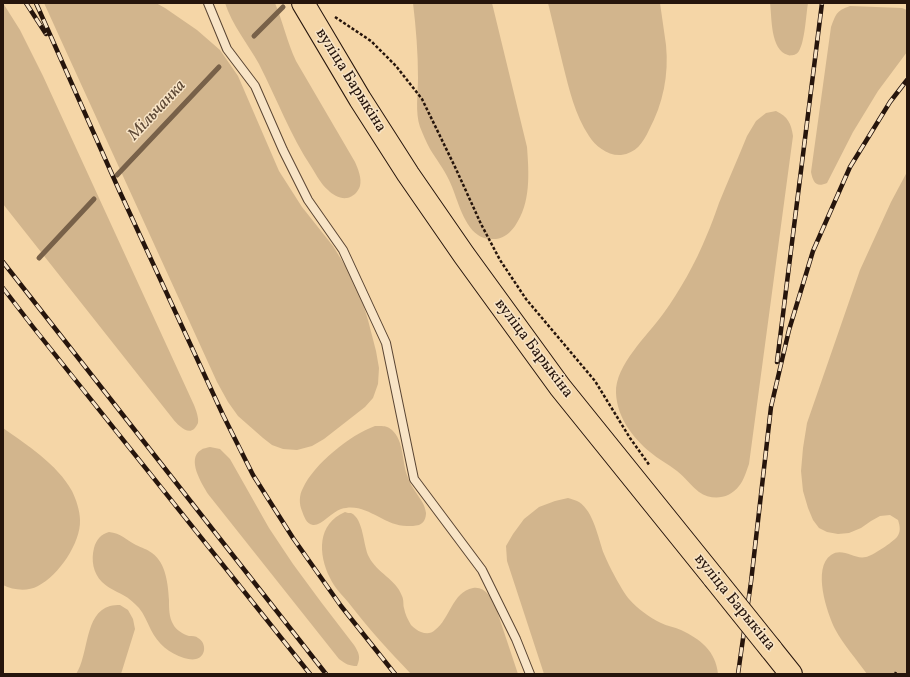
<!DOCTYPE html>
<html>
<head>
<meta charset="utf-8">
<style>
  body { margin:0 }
  #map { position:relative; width:910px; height:677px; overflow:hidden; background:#f5d6a7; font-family:Vollkorn,serif }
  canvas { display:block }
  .frame { position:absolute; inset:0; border:4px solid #26150c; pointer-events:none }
</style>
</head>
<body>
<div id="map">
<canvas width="910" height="677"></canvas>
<div class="frame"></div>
</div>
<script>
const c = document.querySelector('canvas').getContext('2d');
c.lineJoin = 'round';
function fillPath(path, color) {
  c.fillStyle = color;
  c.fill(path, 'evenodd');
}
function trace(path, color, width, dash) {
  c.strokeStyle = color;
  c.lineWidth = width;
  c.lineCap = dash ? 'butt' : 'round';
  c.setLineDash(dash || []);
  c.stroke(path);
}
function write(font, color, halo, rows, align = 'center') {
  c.font = font + ' Vollkorn,serif';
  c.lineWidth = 3;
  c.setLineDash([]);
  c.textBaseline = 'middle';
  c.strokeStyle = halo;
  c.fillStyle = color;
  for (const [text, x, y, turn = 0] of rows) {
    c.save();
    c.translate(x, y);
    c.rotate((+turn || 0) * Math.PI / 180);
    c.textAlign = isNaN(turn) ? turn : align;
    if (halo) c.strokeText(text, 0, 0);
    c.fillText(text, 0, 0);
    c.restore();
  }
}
fillPath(new Path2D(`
  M3 3 20 30 43 76 194 405C196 410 199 418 198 423 197 425 195 428 194 429 187 435 177 424 173 419L3 204Z
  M44 3H156L165 8 197 30 220 50 238 76 279 171 302 207 333 246 349 272 360 294 368 320 376 351 379 368 378 384 373 398 365 407 324 439 312 446 297 450 283 449 272 445 263 438 238 416 228 402 217 382Z
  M225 3H275C283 22 287 42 296 61L355 162C358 169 362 178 360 186 358 192 353 197 347 198 340 199 333 195 328 190 321 184 317 176 312 168 290 135 277 99 259 64 248 44 232 25 225 3Z
  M413 3H492L527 147C529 174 531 203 515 226 510 233 504 238 496 239 490 239 483 239 478 235 462 224 457 196 449 180 444 169 436 159 430 149 426 142 423 134 420 127 415 112 418 94 418 78 418 53 416 28 413 3Z
  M548 3H660C662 17 664 31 666 45 669 75 663 104 649 130 643 143 636 153 621 155 608 156 595 146 589 136 575 115 569 89 563 65 558 44 553 24 548 3Z
  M770 3H808C806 15 805 41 799 51 798 53 796 54 794 55 793 55 789 56 788 55 770 50 772 17 770 3Z
  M850 6 902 8 907 10V52L878 91 853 132 827 183C816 188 813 182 811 172L831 27C836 14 836 11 850 6Z
  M776 111C788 117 791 123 793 136L749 464C746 472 744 480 739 486 729 499 712 501 699 492 691 486 685 477 677 471 668 464 658 459 650 452 632 437 617 417 616 393 615 365 648 335 663 314 679 292 696 262 706 237 711 226 715 214 719 203 728 181 738 158 747 136L756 121 766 113Z
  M907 172V674H867C857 660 843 644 835 629 827 613 812 568 831 555 843 547 854 560 866 557 872 556 893 542 897 537 901 532 900 526 898 520L890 515 880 516 871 521 861 528 849 533 838 534 827 532 819 528 813 520 808 508 803 491 801 471 803 448 807 423 860 270 891 202Z
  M375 426C381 426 387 425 392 430 404 441 402 461 407 475 409 482 413 488 417 494 421 500 425 505 426 513 426 518 424 523 419 525 415 526 411 526 407 526 383 526 366 501 341 509 332 512 321 526 313 525 306 524 304 516 302 511 299 504 299 495 303 488 314 464 350 435 375 426Z
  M3 428C27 445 57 464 72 491 76 499 80 511 80 520 81 543 58 576 38 586 27 592 13 590 3 585Z
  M210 447 220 449 230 459 269 528 293 564 321 602 354 645C359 653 361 657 357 666 349 666 346 664 339 659L208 494C202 484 186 459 201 450 203 448 207 448 210 447Z
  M568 498C571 499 576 500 579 502 594 512 598 538 604 554 609 566 621 589 629 599 638 609 649 617 661 623 667 626 674 627 681 630 700 639 716 651 718 674H544L507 561 506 546 513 534 524 519 539 507 555 501Z
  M345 512C347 513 349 513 351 513 364 519 363 546 369 557 377 573 396 579 402 596 404 600 403 605 404 608 405 614 408 620 411 625 414 628 418 631 421 632 426 634 431 634 435 630 450 619 452 592 473 588 485 586 492 598 496 608L518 674H411C389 651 368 628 348 602 342 595 334 587 330 578 318 554 317 524 345 512Z
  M109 532C121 533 126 540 136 545 142 548 147 549 152 553 166 563 168 584 169 600 169 608 169 617 173 624 176 630 183 634 189 636 192 636 196 636 198 638 207 643 206 657 196 659 192 660 188 659 184 658 169 653 158 644 151 630 147 622 144 614 139 608 134 603 129 598 123 595 116 591 108 588 102 582 93 573 91 560 94 548 96 540 101 534 109 532Z
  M120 605 128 610 133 619 135 629 121 674H76C89 655 84 613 110 606 113 605 117 605 120 605Z`), '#d2b58d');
trace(new Path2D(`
  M254 36 283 7
  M117 175 219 67
  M39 258 94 199`), '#786149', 5);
const lane = new Path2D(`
  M208 3 227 49 255 86 283 150 308 200 343 250 386 343 414 479 482 570 516 639 530 674`);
const primary = new Path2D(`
  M303 3 360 99 408 174 464 255 560 387 714 578
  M771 649 791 674`);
trace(lane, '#5a4533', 10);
trace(primary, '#26150c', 24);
trace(new Path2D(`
  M335 17 371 41 396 66 422 99 456 169 481 224 500 260 526 299 595 381 630 438 650 466
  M895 674 896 672`), '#26150c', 2.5, [3, 2]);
trace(lane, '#f8e4c6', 8);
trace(primary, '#f5d6a7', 22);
const rail = new Path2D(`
  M26 3 46 34
  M36 3 119 190 223 415 253 475 293 538 341 606 395 674
  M3 262 326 674
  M3 288 33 327 310 674
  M777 362 822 3
  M738 674 751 582 771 407 789 330 813 251 850 167 890 102 907 80`);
trace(rail, '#26150c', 4.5);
trace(rail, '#f8e4c6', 3, [9]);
const primaryBridge = new Path2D(`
  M714 578 771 649`);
trace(primaryBridge, '#26150c', 24, []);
trace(primaryBridge, '#f5d6a7', 22);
write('16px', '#26150c', '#f8e4c6', [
  ["вуліца Барыкіна",350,81,58],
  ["вуліца Барыкіна",533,349,53],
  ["вуліца Барыкіна",734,603,51]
]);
write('italic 17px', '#5d4835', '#f8e4c6', [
  ["Мільчанка",158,111,-47]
]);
</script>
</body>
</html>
